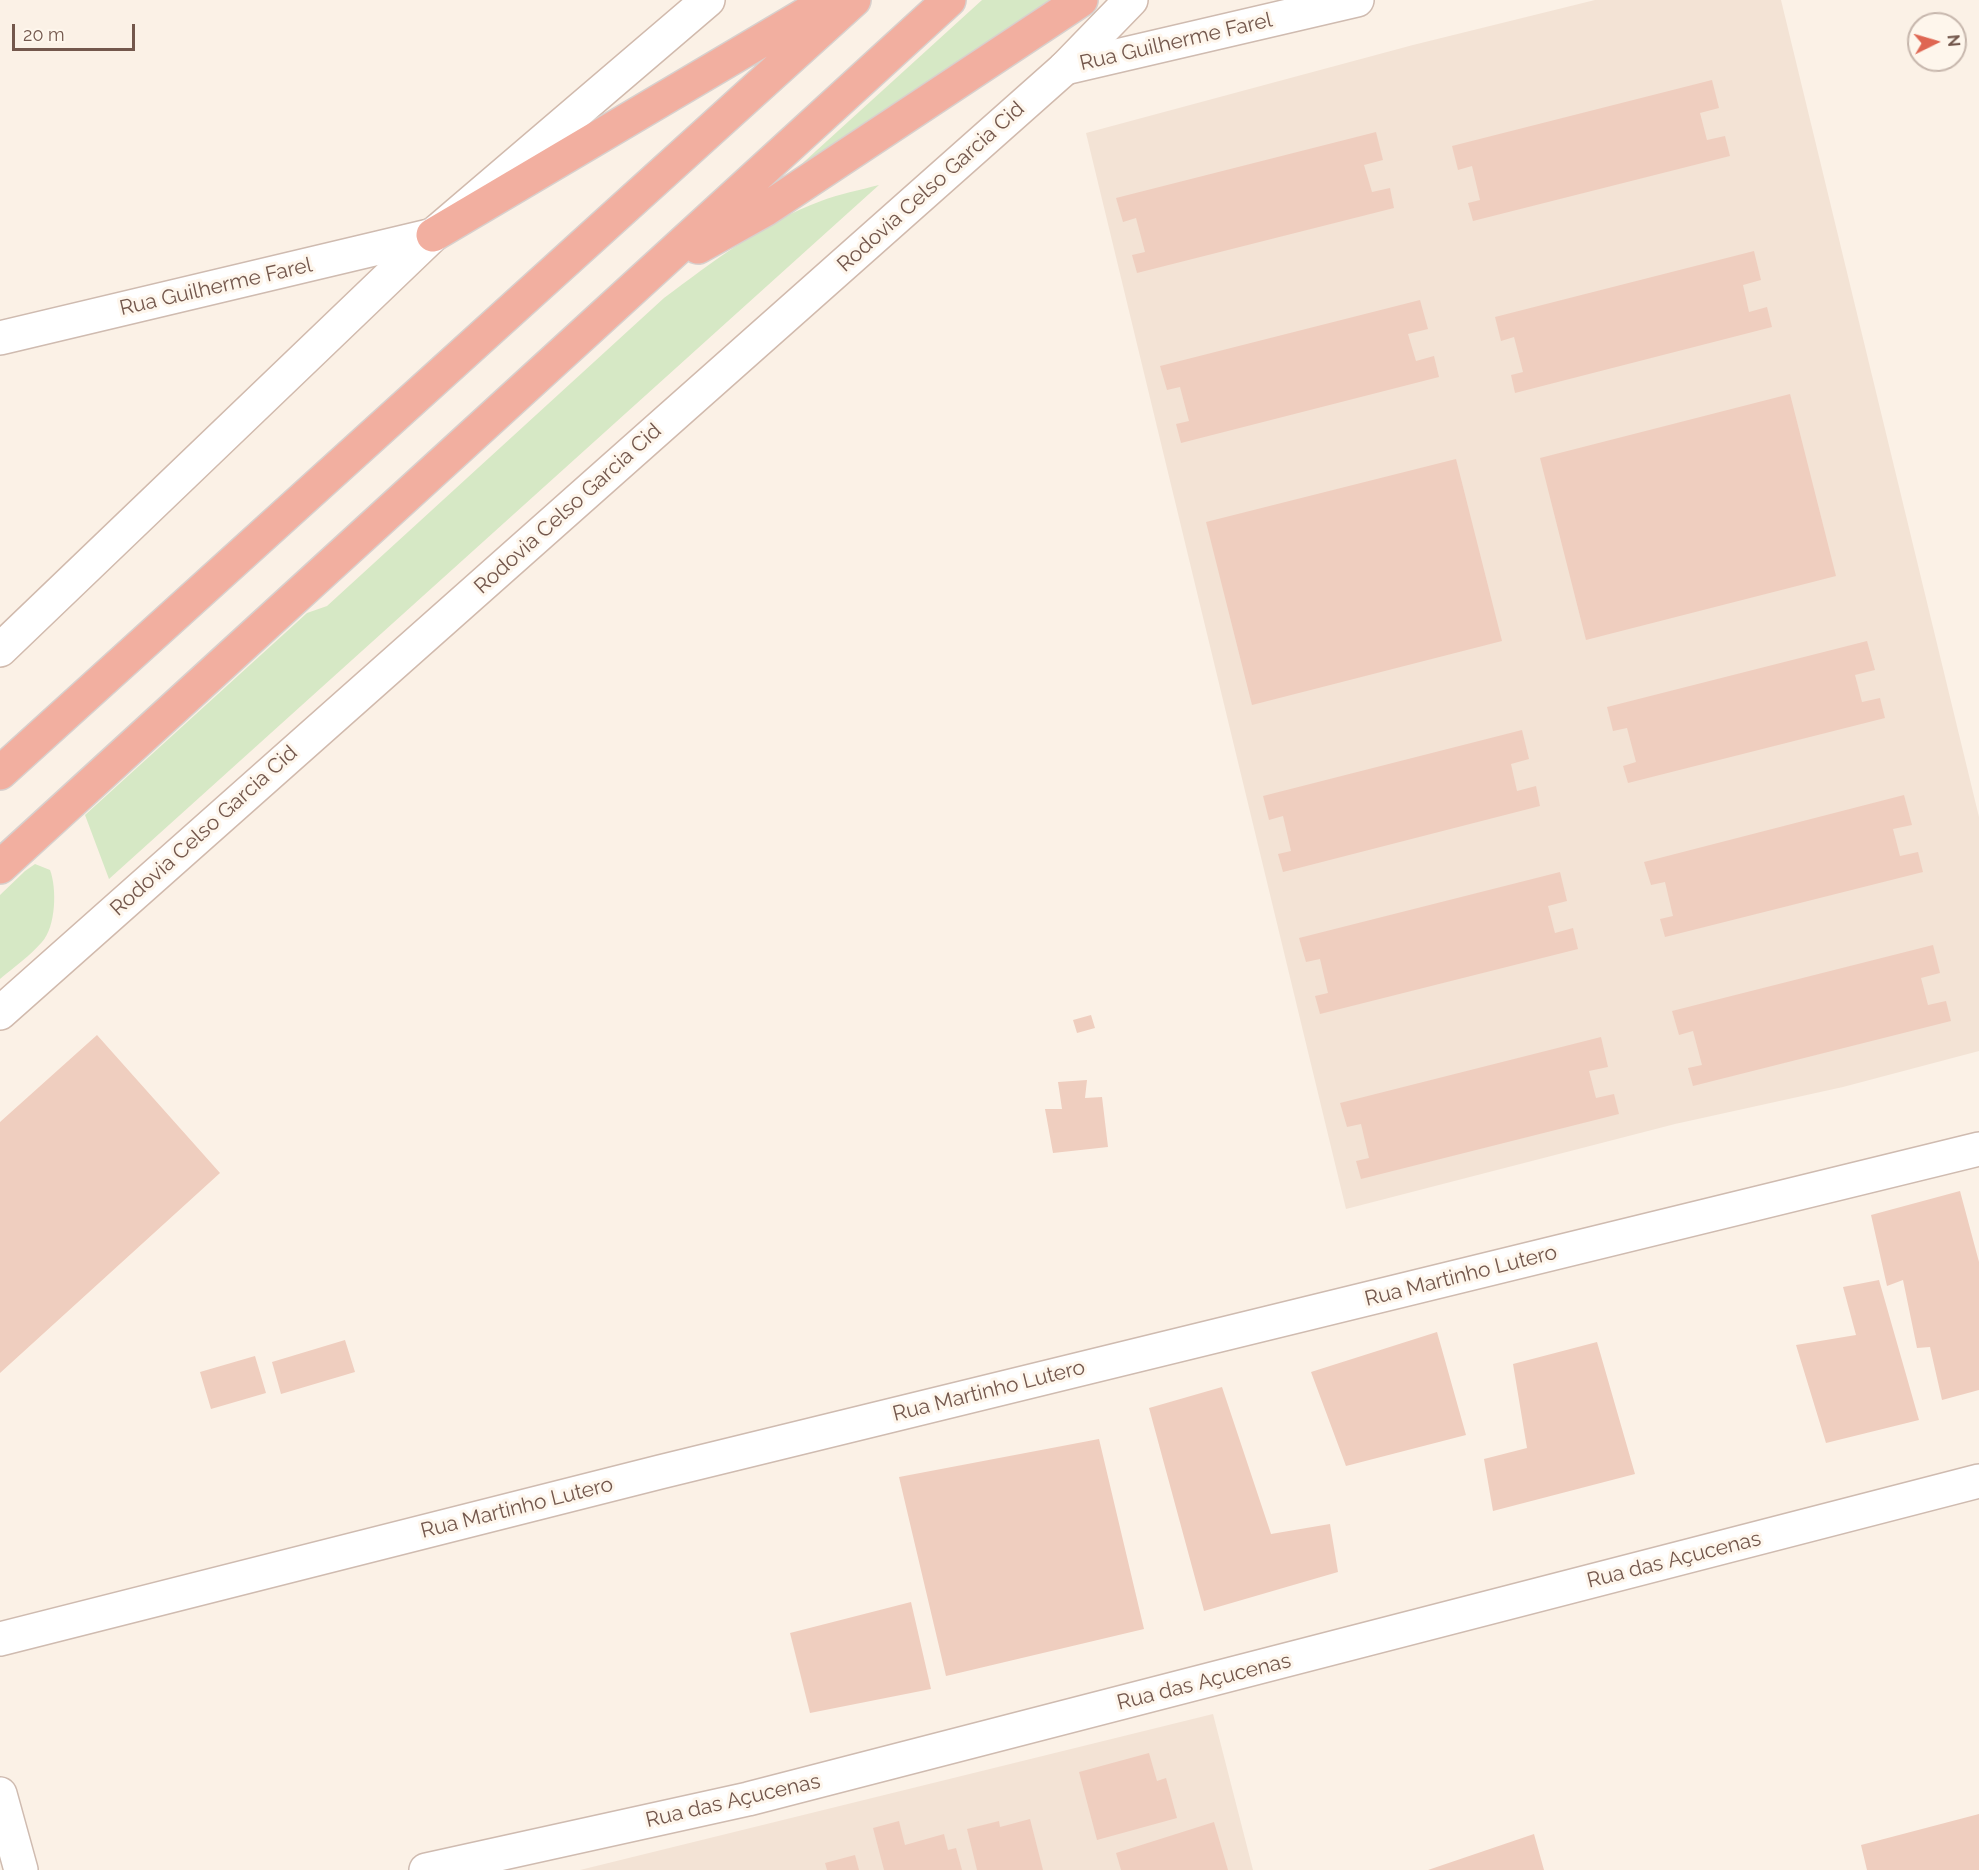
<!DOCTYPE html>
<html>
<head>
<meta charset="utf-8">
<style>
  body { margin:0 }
  #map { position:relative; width:1979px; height:1870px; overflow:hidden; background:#fbf1e6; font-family:Raleway,sans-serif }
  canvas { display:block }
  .north { position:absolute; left:1907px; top:12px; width:60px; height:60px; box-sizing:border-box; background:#fef6ec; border:2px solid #c6b6ac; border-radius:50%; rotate:85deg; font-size:16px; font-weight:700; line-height:24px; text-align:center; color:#73574c }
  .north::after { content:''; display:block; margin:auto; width:21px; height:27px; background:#df6652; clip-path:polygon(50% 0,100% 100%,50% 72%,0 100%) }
  .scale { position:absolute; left:12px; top:24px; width:123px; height:27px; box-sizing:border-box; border:3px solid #73574c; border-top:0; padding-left:8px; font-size:18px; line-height:21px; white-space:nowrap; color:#73574c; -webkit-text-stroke:4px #fef6ec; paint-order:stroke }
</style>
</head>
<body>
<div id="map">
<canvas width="1979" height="1870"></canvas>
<div class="north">N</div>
<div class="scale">20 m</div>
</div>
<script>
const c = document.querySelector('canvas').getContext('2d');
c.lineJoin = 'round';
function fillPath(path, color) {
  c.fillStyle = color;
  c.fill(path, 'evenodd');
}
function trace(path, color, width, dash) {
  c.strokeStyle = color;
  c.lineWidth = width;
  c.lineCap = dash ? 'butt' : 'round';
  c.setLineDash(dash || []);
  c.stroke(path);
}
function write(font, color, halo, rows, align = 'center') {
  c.font = font + ' Raleway,sans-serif';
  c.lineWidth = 6;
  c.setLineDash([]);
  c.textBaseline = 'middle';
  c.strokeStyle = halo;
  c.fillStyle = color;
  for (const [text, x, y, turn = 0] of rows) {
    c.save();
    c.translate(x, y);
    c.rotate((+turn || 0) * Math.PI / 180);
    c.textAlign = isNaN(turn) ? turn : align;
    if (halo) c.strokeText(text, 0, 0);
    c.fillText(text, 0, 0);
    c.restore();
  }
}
fillPath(new Path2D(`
  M1595 0H1781L1979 817V1051L1843 1087 1675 1124 1346 1209 1086 133 1413 45Z
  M1213 1714 1253 1870H580Z`), '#f3e3d5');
fillPath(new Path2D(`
  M982 0H1051L1001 36 794 171Z
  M879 185 109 879 85 815 307 613 327 606 664 298C713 262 763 222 821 201 839 194 860 190 879 185Z
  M35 864 50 870C57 888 56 927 42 942 30 956 14 967 0 979V895L25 871Z`), '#d6e8c5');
fillPath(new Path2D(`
  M1712 80 1719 108 1700 113 1707 140 1725 136 1730 156 1473 221 1468 203 1480 200 1472 166 1458 170 1452 146Z
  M1376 132 1383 160 1364 165 1372 192 1390 188 1394 208 1137 273 1132 255 1145 252 1136 218 1123 222 1116 198Z
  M1754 251 1761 280 1743 285 1749 312 1767 307 1772 327 1515 393 1511 375 1523 372 1514 337 1501 341 1495 317Z
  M1420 300 1428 329 1408 334 1416 361 1434 356 1439 377 1181 443 1176 424 1189 421 1180 387 1167 390 1160 366Z
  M1790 394 1836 576 1586 640 1540 458Z
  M1456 459 1502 641 1252 705 1206 522Z
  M1867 641 1875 670 1855 675 1862 702 1880 698 1885 718 1628 783 1623 766 1636 762 1627 728 1613 731 1607 707Z
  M1522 730 1529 759 1511 764 1517 791 1536 786 1540 806 1283 872 1278 854 1291 851 1283 816 1269 820 1263 796Z
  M1904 795 1912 825 1893 829 1900 856 1918 852 1923 872 1665 937 1660 919 1673 916 1665 882 1651 885 1644 862Z
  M1560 872 1567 901 1548 906 1555 933 1573 928 1578 949 1320 1014 1315 996 1328 993 1320 959 1306 962 1299 938Z
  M1933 945 1940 973 1921 978 1928 1005 1946 1001 1951 1021 1693 1086 1688 1068 1702 1065 1693 1031 1679 1035 1672 1011Z
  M1091 1015 1095 1028 1077 1033 1073 1020Z
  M97 1035 220 1173 0 1373V1122Z
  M1601 1037 1608 1067 1589 1071 1596 1098 1614 1094 1619 1114 1361 1179 1356 1161 1369 1158 1361 1124 1347 1127 1340 1103Z
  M1087 1080 1085 1098 1102 1097 1108 1147 1053 1153 1045 1109H1062L1058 1082Z
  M1960 1191 1979 1262V1390L1942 1400 1930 1347 1917 1348 1903 1280 1887 1286 1871 1215Z
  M1879 1280 1919 1420 1826 1443 1796 1345 1856 1335 1843 1287Z
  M1437 1332 1466 1435 1346 1466 1311 1372Z
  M345 1340 355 1372 281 1394 272 1362Z
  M1597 1342 1635 1474 1493 1511 1484 1459 1527 1448 1513 1364Z
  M255 1356 266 1393 211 1409 200 1372Z
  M1222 1387 1271 1534 1330 1524 1338 1572 1204 1611 1149 1408Z
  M1099 1439 1144 1629 946 1676 899 1477Z
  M911 1602 931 1689 810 1713 790 1633Z
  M1149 1753 1157 1781 1166 1778 1177 1818 1097 1840 1079 1772Z
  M1979 1814V1870H1867L1861 1845Z
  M1030 1819 1043 1870H977L967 1829 999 1821 1000 1827Z
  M899 1821 905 1845 944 1834 948 1850 956 1848 962 1870H884L873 1828Z
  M1214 1822 1228 1870H1121L1116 1853Z
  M1534 1834 1544 1870H1428Z
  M855 1855 859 1870H827L825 1863Z`), '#efcebf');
const street = new Path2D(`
  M1065 68 1357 0
  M0 338 433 235
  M0 1639 660 1472 1979 1149
  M0 1794 21 1870
  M426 1870 748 1799 1979 1481`);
const secondary = new Path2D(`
  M0 650 433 235 708 0
  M0 1013 1065 68 1131 0`);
const highway = new Path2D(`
  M433 235 830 0
  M698 247 766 209 1081 0
  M0 773 854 0
  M0 867 949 0`);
trace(street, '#cfbbb0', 36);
trace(secondary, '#d1baad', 36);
trace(highway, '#d8d0cd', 36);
trace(street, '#fff', 33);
trace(secondary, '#fff', 33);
trace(highway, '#f2afa0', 33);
write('21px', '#73574c', '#fef6ec', [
  ["Rua Guilherme Farel",1176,42,-13],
  ["Rodovia Celso Garcia Cid",931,187,-42],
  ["Rua Guilherme Farel",216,287,-13],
  ["Rodovia Celso Garcia Cid",568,509,-42],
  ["Rodovia Celso Garcia Cid",204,831,-42],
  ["Rua Martinho Lutero",1461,1276,-14],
  ["Rua Martinho Lutero",989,1391,-14],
  ["Rua Martinho Lutero",517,1508,-14],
  ["Rua das Açucenas",1674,1560,-14],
  ["Rua das Açucenas",1204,1682,-14],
  ["Rua das Açucenas",733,1801,-13]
]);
</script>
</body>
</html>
